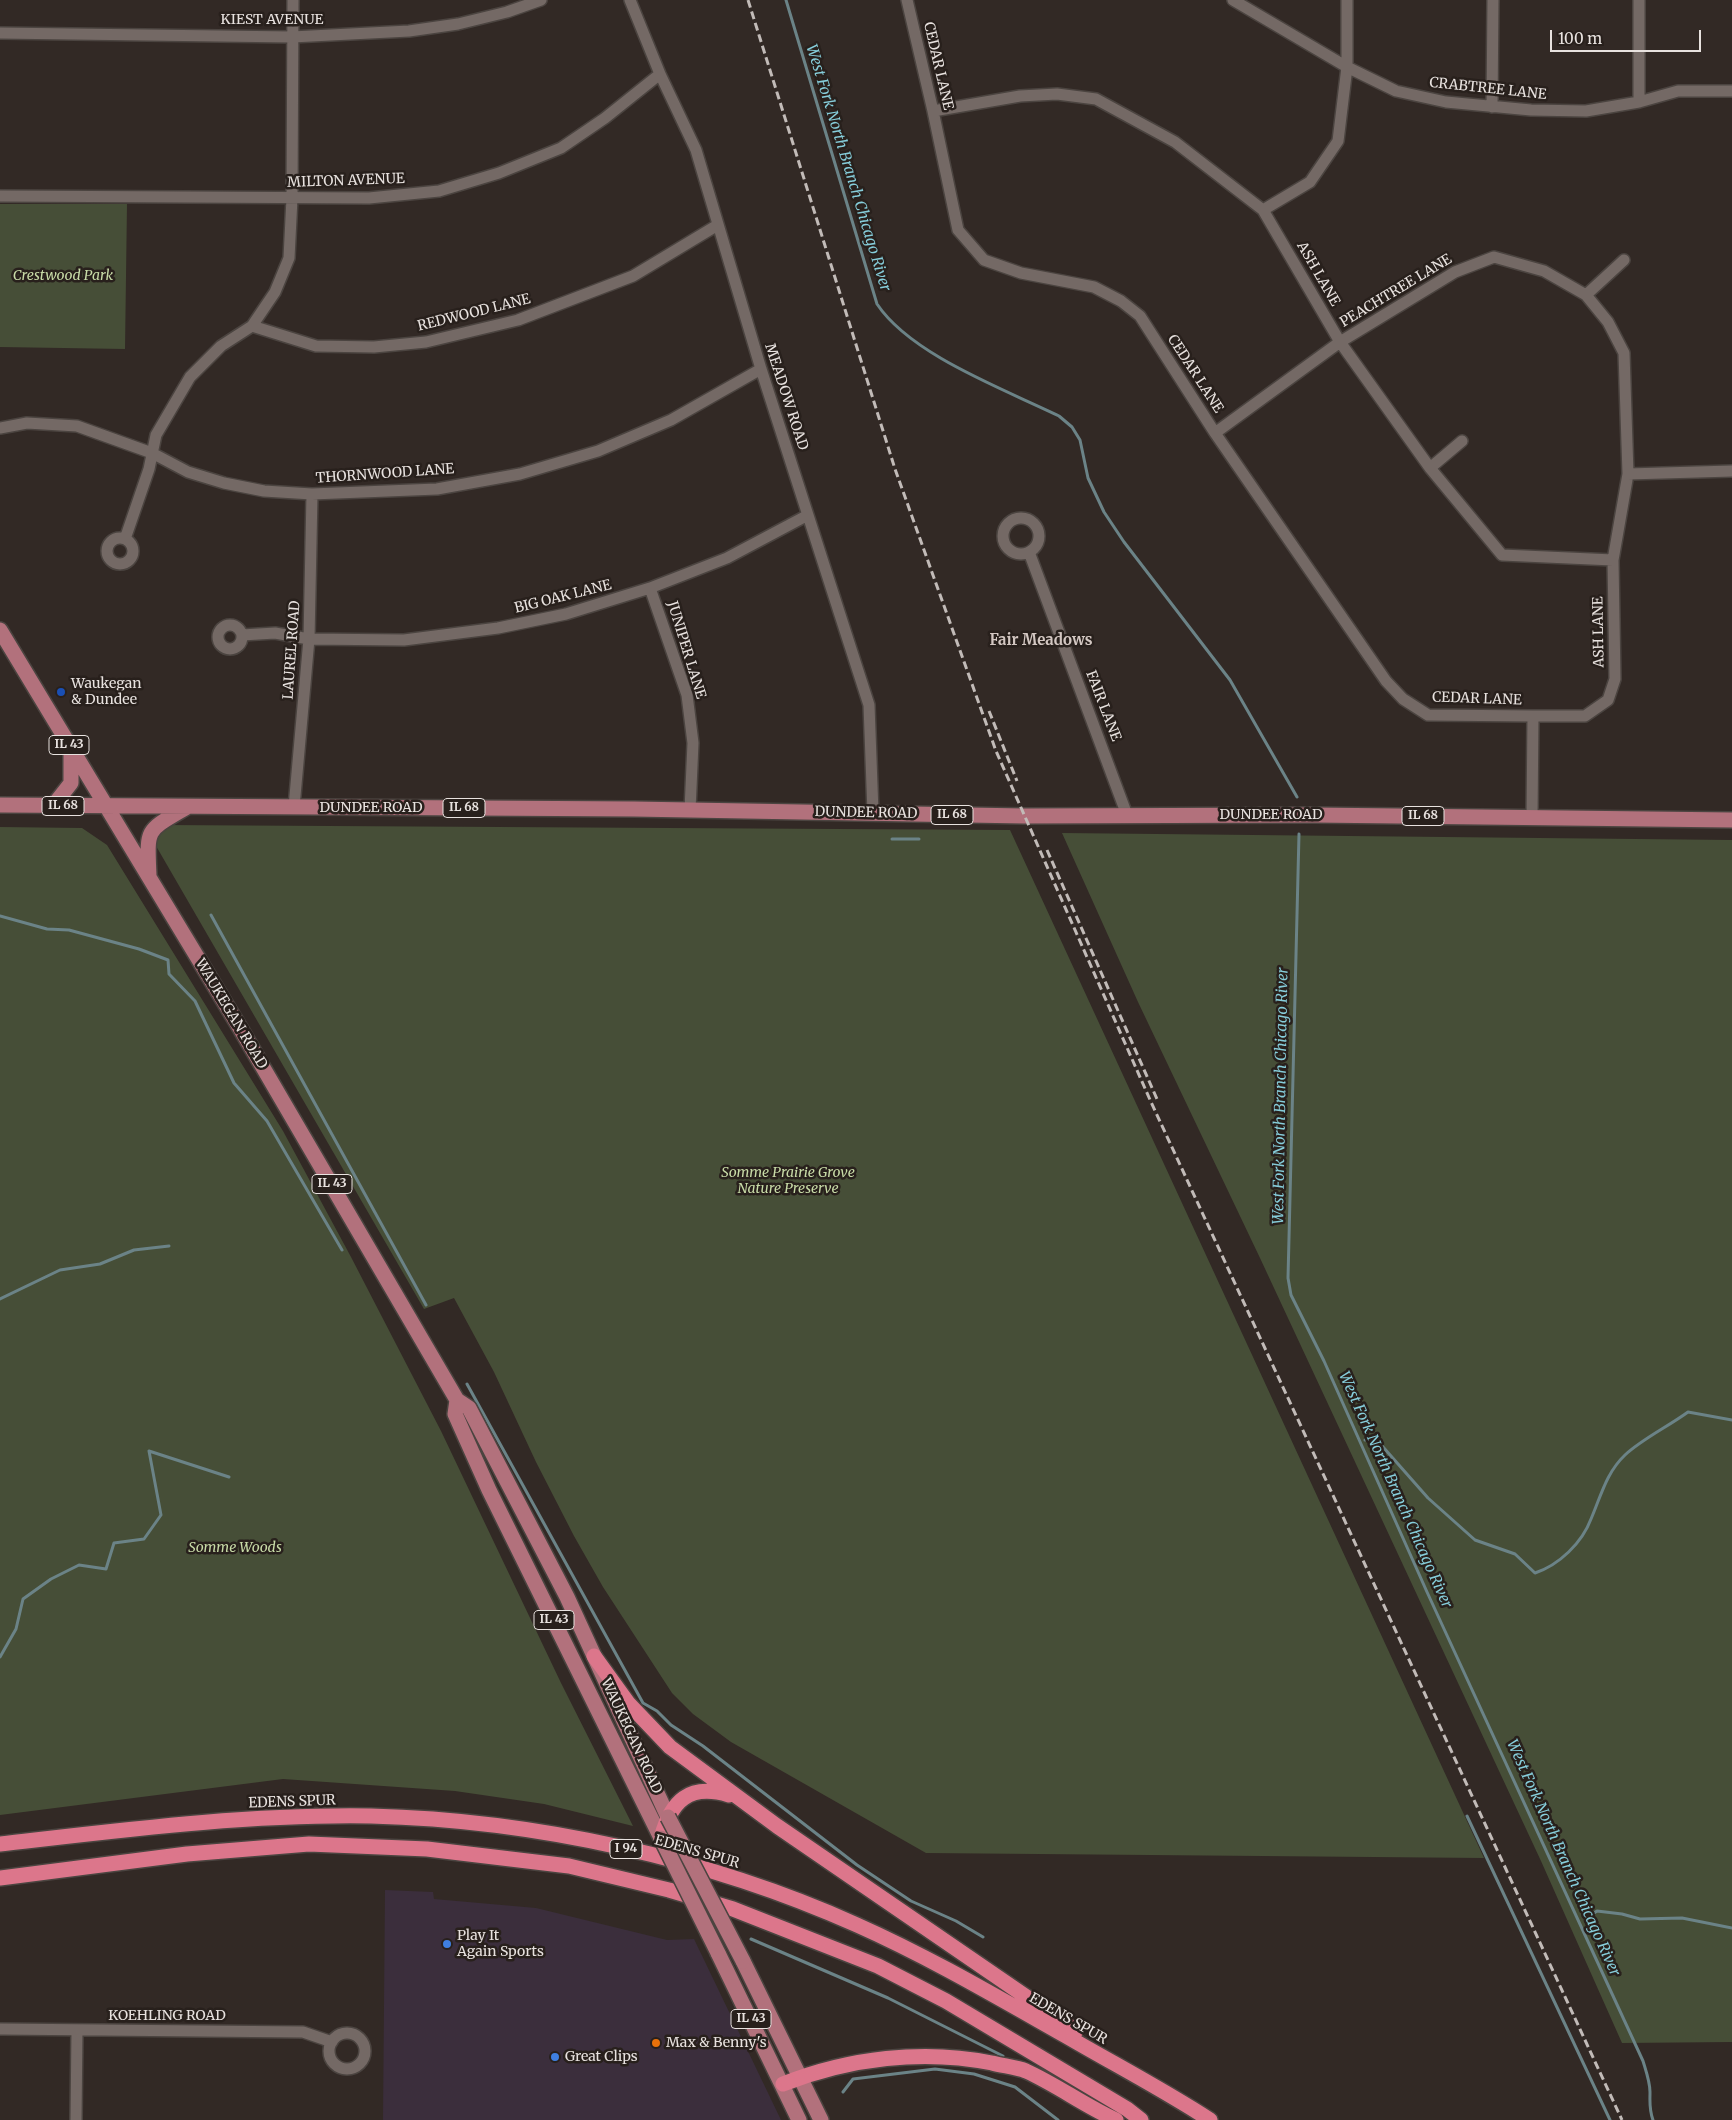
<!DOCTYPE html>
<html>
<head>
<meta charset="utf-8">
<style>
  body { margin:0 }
  #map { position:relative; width:1732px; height:2120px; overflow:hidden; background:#322925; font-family:Merriweather,serif }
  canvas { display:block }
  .scale { position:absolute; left:1550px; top:30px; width:151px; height:22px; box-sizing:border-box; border:2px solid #e8e2df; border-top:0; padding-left:6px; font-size:15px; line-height:18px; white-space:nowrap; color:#e8e2df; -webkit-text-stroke:4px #28201c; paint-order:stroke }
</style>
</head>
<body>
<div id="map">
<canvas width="1732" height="2120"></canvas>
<div class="scale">100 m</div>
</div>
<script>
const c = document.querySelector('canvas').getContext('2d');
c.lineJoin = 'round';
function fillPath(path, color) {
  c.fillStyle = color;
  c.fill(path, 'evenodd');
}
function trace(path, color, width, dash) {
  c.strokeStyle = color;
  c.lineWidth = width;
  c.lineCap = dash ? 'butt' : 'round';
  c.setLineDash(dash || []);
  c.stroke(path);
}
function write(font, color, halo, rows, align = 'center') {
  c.font = font + ' Merriweather,serif';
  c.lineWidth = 5;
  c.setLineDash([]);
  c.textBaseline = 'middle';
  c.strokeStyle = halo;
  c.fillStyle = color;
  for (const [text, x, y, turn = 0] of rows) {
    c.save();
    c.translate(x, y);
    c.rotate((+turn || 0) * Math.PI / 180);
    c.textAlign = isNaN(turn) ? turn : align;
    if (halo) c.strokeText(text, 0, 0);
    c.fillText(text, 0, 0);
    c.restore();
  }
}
fillPath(new Path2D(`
  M385 1890 433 1892 434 1899 536 1908 667 1940 694 1939 781 2120H383Z`), '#3b2e3c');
fillPath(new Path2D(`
  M0 204H127L125 349 0 347Z
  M162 825 1010 830 1484 1858 926 1853 731 1742 693 1714 672 1693 603 1587 574 1536 536 1462 494 1372 454 1298 424 1309 152 839Z
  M0 827 82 828 107 845 283 1131 351 1257 441 1431 561 1683 633 1826 544 1804 455 1791 283 1779 0 1815Z
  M1062 833 1732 840V2042L1622 2043 1541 1861 1260 1258 1138 1002Z`), '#464e37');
trace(new Path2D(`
  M786 0 877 304C911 355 1004 389 1059 416L1072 427 1080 440 1088 478 1104 512 1124 542 1230 680 1297 797
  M1299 834 1288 1278 1291 1295 1324 1361 1427 1592 1643 2061C1646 2071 1650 2082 1650 2092 1650 2103 1649 2109 1653 2120
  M892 839H919
  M211 915 426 1305
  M0 916 47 929 69 930 139 949 168 960 169 974 195 1001 234 1083 267 1121 342 1250
  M0 1299 60 1270 100 1264 134 1250 169 1246
  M467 1384 643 1703 657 1711 671 1725 703 1746 857 1865 911 1901 956 1921 983 1937
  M1365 1440 1376 1439 1428 1498 1475 1540 1515 1554 1535 1573C1559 1565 1582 1543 1591 1519 1601 1496 1606 1473 1625 1455 1642 1439 1669 1426 1688 1412L1732 1420
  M0 1657 16 1629 23 1599 51 1579 79 1565 106 1569 114 1543 144 1539 161 1515 149 1451 229 1477
  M1467 1816 1610 2120
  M1588 1917 1597 1911 1622 1914 1640 1919 1682 1918 1732 1928
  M751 1939 888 1998 1003 2056
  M843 2092 853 2079 935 2069 974 2074 1015 2087 1058 2120`), '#6b8387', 3);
const minor = new Path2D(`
  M630 0 660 74 696 150 761 369 869 705 873 813
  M907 0 933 111 958 230 984 260 1021 273 1094 287 1121 301 1140 316 1215 433 1386 681 1403 699 1428 715 1533 716
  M1233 0 1347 67 1396 91 1446 102 1531 110 1586 111 1639 102 1678 91H1732
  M1639 0V102
  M0 33 292 37 409 31 458 24 507 12 541 0
  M1492 107 1493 0
  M933 111 1020 96 1057 94 1096 99 1175 142 1263 210 1340 342 1430 468 1502 555 1613 560
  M0 196 369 198 439 191 499 173 561 148 605 118 660 74
  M1263 210 1310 182 1338 141 1347 67V0
  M1586 295 1624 260
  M252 326 316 346 374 347 426 342 518 320 633 276 716 226
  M0 428 27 423 77 426 152 453 188 472 224 483 264 491 312 494 437 489 520 474 598 451 671 420 761 369
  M1215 433 1340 342 1455 272 1494 257 1544 271 1586 295 1608 322 1624 353 1628 474 1613 560 1615 679 1608 700 1585 716H1533L1532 817
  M1430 468 1462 441
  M1628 474 1732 471
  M1003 536a18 18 0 1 1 36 0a18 18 0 1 1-36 0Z
  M107 551a13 13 0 1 1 26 0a13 13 0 1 1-26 0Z
  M125 539 149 469 156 435 190 377 221 346 252 326 275 292 289 258 292 198 293 0
  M1029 552 1127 815
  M650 588 687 695 693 743 690 810
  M218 637a12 12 0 1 1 24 0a12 12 0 1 1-24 0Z
  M242 635 275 633 309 639 404 640 498 628 566 614 650 588 727 558 808 515
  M294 807 309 639 312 494
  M0 2029 303 2032 332 2042
  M329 2051a18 18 0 1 1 36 0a18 18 0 1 1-36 0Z
  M76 2120 77 2030`);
const major = new Path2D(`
  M0 630 240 1028 457 1400 469 1408 567 1597 668 1817
  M0 805 634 809 1024 816 1314 815 1732 820
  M53 806 71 783V749
  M149 876C147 827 145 832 187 807
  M457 1400 455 1414 489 1490 661 1838
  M718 1953 799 2120
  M743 1961 821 2120`);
const highway = new Path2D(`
  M594 1656 628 1703 670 1747 777 1826 1076 2031
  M661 1838C671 1801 689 1783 729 1795
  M0 1844C123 1830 247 1814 371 1816 534 1820 708 1858 857 1925 929 1957 997 1997 1066 2036 1114 2064 1164 2090 1210 2120
  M0 1878 187 1854 309 1844 427 1849 569 1866 669 1890 733 1909 878 1966 946 2001 1127 2109 1141 2120
  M783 2084C849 2058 923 2049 992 2063 1003 2066 1016 2067 1026 2071 1057 2085 1085 2106 1116 2120`);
trace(minor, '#4b4440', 14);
trace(major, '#4b4440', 18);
trace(highway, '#4b4440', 18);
trace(minor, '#746965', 11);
trace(major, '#b2717c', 15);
trace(highway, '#dc768b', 15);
trace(new Path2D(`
  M748 0 895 469 996 751 1151 1102 1622 2120
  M989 711 1017 781
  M1047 850 1157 1099`), '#c2bbb8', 3, [8, 4]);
const majorBridge = new Path2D(`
  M668 1817 743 1961
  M661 1838 718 1953`);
trace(majorBridge, '#4b4440', 18, []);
trace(majorBridge, '#b2717c', 15);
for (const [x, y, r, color] of [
  [61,692,5,"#1a4fb4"],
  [447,1944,5,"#3f7fe0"],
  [656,2043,5,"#e8710a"],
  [555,2057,5,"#3f7fe0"]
]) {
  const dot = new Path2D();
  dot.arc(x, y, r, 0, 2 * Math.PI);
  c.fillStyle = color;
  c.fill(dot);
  trace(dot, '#28201c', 2);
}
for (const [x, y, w] of [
  [69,745,40],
  [63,806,42],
  [464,808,42],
  [952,815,42],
  [1423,816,42],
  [332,1184,40],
  [554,1620,40],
  [626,1849,32],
  [751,2019,40]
]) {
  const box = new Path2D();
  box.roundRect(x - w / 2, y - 9.5, w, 19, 4);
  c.fillStyle = '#28201c';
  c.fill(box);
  trace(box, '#e8e2df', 1);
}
write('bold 12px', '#e8e2df', null, [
  ["IL 43",69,745],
  ["IL 68",63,806],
  ["IL 68",464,808],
  ["IL 68",952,815],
  ["IL 68",1423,816],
  ["IL 43",332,1184],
  ["IL 43",554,1620],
  ["I 94",626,1849],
  ["IL 43",751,2019]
]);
write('14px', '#e8e2df', '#28201c', [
  ["KIEST AVENUE",272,20],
  ["CEDAR LANE",938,66,77],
  ["CRABTREE LANE",1488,89,6],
  ["MILTON AVENUE",346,181,-2],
  ["ASH LANE",1318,274,60],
  ["PEACHTREE LANE",1396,291,-31],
  ["REDWOOD LANE",474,313,-14],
  ["CEDAR LANE",1195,374,57],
  ["MEADOW ROAD",786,397,72],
  ["THORNWOOD LANE",385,474,-4],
  ["BIG OAK LANE",563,597,-14],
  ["ASH LANE",1599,632,-91],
  ["LAUREL ROAD",292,650,-86],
  ["JUNIPER LANE",686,650,73],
  ["CEDAR LANE",1477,699,2],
  ["FAIR LANE",1103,706,69],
  ["DUNDEE ROAD",371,808],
  ["DUNDEE ROAD",866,813,1],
  ["DUNDEE ROAD",1271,815],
  ["WAUKEGAN ROAD",231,1014,59],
  ["WAUKEGAN ROAD",631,1736,65],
  ["EDENS SPUR",292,1802,-2],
  ["EDENS SPUR",697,1852,16],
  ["KOEHLING ROAD",167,2016],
  ["EDENS SPUR",1068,2019,30]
]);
write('italic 14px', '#c8dba7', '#28201c', [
  ["Crestwood Park",63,276],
  ["Somme Prairie Grove",788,1173],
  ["Nature Preserve",788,1189],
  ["Somme Woods",235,1548]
]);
write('14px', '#e8e2df', '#28201c', [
  ["Waukegan",71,684],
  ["& Dundee",71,700],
  ["Play It",457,1936],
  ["Again Sports",457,1952],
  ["Max & Benny's",666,2043],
  ["Great Clips",565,2057]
], 'left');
write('italic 15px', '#86cdda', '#28201c', [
  ["West Fork North Branch Chicago River",848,168,73],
  ["West Fork North Branch Chicago River",1281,1096,-89],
  ["West Fork North Branch Chicago River",1395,1490,66],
  ["West Fork North Branch Chicago River",1563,1858,66]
]);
write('bold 15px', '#d3c7c2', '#28201c', [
  ["Fair Meadows",1041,641]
]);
</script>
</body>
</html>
